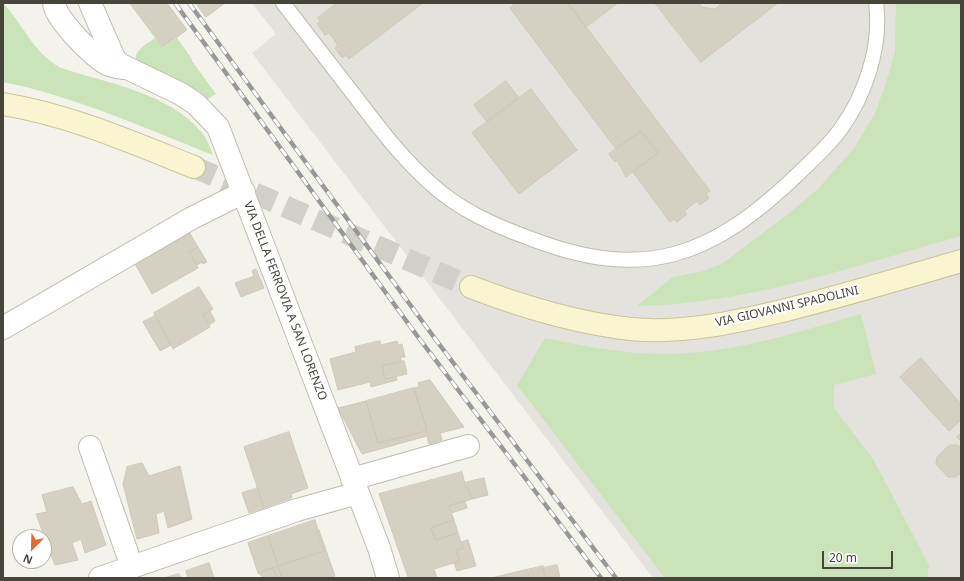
<!DOCTYPE html>
<html>
<head>
<meta charset="utf-8">
<style>
  body { margin:0 }
  #map { position:relative; width:964px; height:581px; overflow:hidden; background:#f4f3eb; font-family:"Noto Sans",sans-serif }
  canvas { display:block }
  .frame { position:absolute; inset:0; border:4px solid #47443a; pointer-events:none }
  .north { position:absolute; left:12px; top:529px; width:40px; height:40px; box-sizing:border-box; background:#fff; border:1px solid #b5b4b0; border-radius:50%; rotate:203deg; font-size:11px; font-weight:700; line-height:16px; text-align:center; color:#47443a }
  .north::after { content:''; display:block; margin:auto; width:14px; height:18px; background:#e36933; clip-path:polygon(50% 0,100% 100%,50% 72%,0 100%) }
  .scale { position:absolute; left:822px; top:551px; width:71px; height:18px; box-sizing:border-box; border:2px solid #47443a; border-top:0; padding-left:5px; font-size:12px; line-height:14px; white-space:nowrap; color:#47443a; -webkit-text-stroke:3px #fff; paint-order:stroke }
</style>
</head>
<body>
<div id="map">
<canvas width="964" height="581"></canvas>
<div class="frame"></div>
<div class="north">N</div>
<div class="scale">20 m</div>
</div>
<script>
const c = document.querySelector('canvas').getContext('2d');
c.lineJoin = 'round';
function fillPath(path, color) {
  c.fillStyle = color;
  c.fill(path, 'evenodd');
}
function trace(path, color, width, dash) {
  c.strokeStyle = color;
  c.lineWidth = width;
  c.lineCap = dash ? 'butt' : 'round';
  c.setLineDash(dash || []);
  c.stroke(path);
}
function write(font, color, halo, rows, align = 'center') {
  c.font = font + ' "Noto Sans",sans-serif';
  c.lineWidth = 4;
  c.setLineDash([]);
  c.textBaseline = 'middle';
  c.strokeStyle = halo;
  c.fillStyle = color;
  for (const [text, x, y, turn = 0] of rows) {
    c.save();
    c.translate(x, y);
    c.rotate((+turn || 0) * Math.PI / 180);
    c.textAlign = isNaN(turn) ? turn : align;
    if (halo) c.strokeText(text, 0, 0);
    c.fillText(text, 0, 0);
    c.restore();
  }
}
fillPath(new Path2D(`
  M252 3H961V578H653L252 53 276 34Z`), '#e4e2dc');
fillPath(new Path2D(`
  M3 3C24 25 33 53 61 68 107 83 170 93 202 133 207 138 210 148 213 155 144 128 77 97 3 82Z
  M896 3H961V236C854 266 748 304 637 306L673 277 704 271 723 263 787 215 817 190 855 147 875 113 886 83 895 52Z
  M155 38 163 48 177 38 192 59V61L216 94 205 101 136 61C134 50 147 44 155 38Z
  M861 314 876 374 834 385V408L873 459 929 565 927 578H665L517 385 545 338C592 348 640 357 689 353 747 349 805 330 861 314Z`), '#cae3b9');
const building = new Path2D(`
  M130 3H167L187 30 163 47Z
  M196 3H225L206 17Z
  M337 3H423L349 59 346 55 342 58 335 48 338 45 329 33 325 35 317 24 320 21 318 18Z
  M512 3H568L710 191 706 193 709 198 700 205 697 201 684 211 687 214 677 222 674 219 670 222 633 172 658 153 641 131 616 149 510 8 513 6Z
  M568 3H618L586 27Z
  M655 3H778L701 62Z
  M699 3H722L715 9 702 7Z
  M506 81 519 98 487 122 474 105Z
  M531 89 577 150 519 194 472 133Z
  M641 131 658 153 626 177 617 160 615 162 609 154Z
  M188 230 198 247 189 252 198 268 152 294 133 260Z
  M198 247 207 262 203 264 202 262 197 265 189 252Z
  M256 269 264 288 241 297 235 283 254 276 252 271Z
  M199 287 213 309 203 315 210 327 173 349 154 313Z
  M210 311 215 321 209 325 203 315Z
  M155 316 171 345 160 351 143 322Z
  M380 341 381 345 397 341 398 345 402 344 405 357H401V362L382 366 385 379 396 377 397 380 371 387 370 382 338 390 330 359 356 352 355 347Z
  M921 358 961 404V420L949 431 900 377Z
  M404 361 407 374 385 379 382 366Z
  M430 380 464 427 440 433 442 440 429 444 427 436 362 454 338 408 366 401 378 443 427 431 414 388 419 387 418 383Z
  M414 388 427 431 378 443 366 401Z
  M289 432 308 488 291 494 292 498 264 508 244 447Z
  M961 433V441L957 437Z
  M950 445H958L961 448V473L956 477H948L936 464 937 457Z
  M142 463 149 476 180 466 192 519 168 528 164 511 156 514 159 533 137 539 123 484 127 467Z
  M462 472 466 488H468L472 499 449 506 454 520 431 528 436 540 458 533 463 548 456 550 460 561 434 569 437 578H406L408 577 379 494Z
  M484 478 488 495 472 499 468 488H466L464 483Z
  M73 487 82 504 91 501 106 545 85 553 81 539 72 543 78 560 55 565 36 514 47 512 42 495Z
  M258 488 264 508 249 513 242 493Z
  M465 501 467 508 451 513 449 506Z
  M315 520 324 551 278 566 268 536Z
  M454 520 458 533 436 540 431 528Z
  M319 530 335 576 328 578H282L278 566 324 551 317 531Z
  M268 536 278 566 258 573 248 543Z
  M468 540 476 566 457 571 454 563 460 561 456 550 463 548 462 542Z
  M209 563 214 578H188L186 571Z
  M557 565 560 578H545L543 568Z
  M278 566 282 578H277L273 568Z
  M543 566 545 578H506L505 575Z
  M273 568 277 578H264L258 573Z
  M179 574 181 578H164Z
  M505 575 506 578H492Z`);
fillPath(building, '#d4d0c2');
trace(building, '#cec9b6', 1);
trace(new Path2D(`
  M194 167 471 287`), '#d1d0c8', 22, [22, 11]);
const lane = new Path2D(`
  M283 3C308 35 333 68 358 100 380 129 402 158 430 183 458 209 493 225 529 238 645 283 712 257 799 173 813 160 828 146 840 130 865 96 882 46 876 3`);
const street = new Path2D(`
  M54 3C55 19 93 56 107 64 112 66 117 67 123 68
  M90 3 114 58 119 64 181 94 196 104 218 127 358 493 379 548 388 578
  M3 328 192 218 244 192
  M90 447 132 567
  M352 479 468 446
  M100 578 297 510 358 493`);
const secondary = new Path2D(`
  M3 104C70 115 131 142 194 167
  M471 287C523 307 575 323 631 329 683 334 736 322 786 310 845 295 903 278 961 261`);
trace(lane, '#bebbaf', 16);
trace(street, '#bebbaf', 24);
trace(secondary, '#c8c49c', 24);
trace(lane, '#fff', 14);
trace(street, '#fff', 22);
trace(secondary, '#f9f5d0', 22);
const rail = new Path2D(`
  M175 3 418 337 601 578
  M189 3 436 340 616 578`);
trace(rail, '#989898', 4.5);
trace(rail, '#fff', 3, [9]);
write('12px', '#47443a', '#fff', [
  ["VIA DELLA FERROVIA A SAN LORENZO",285,301,69],
  ["VIA GIOVANNI SPADOLINI",787,307,-13]
]);
</script>
</body>
</html>
